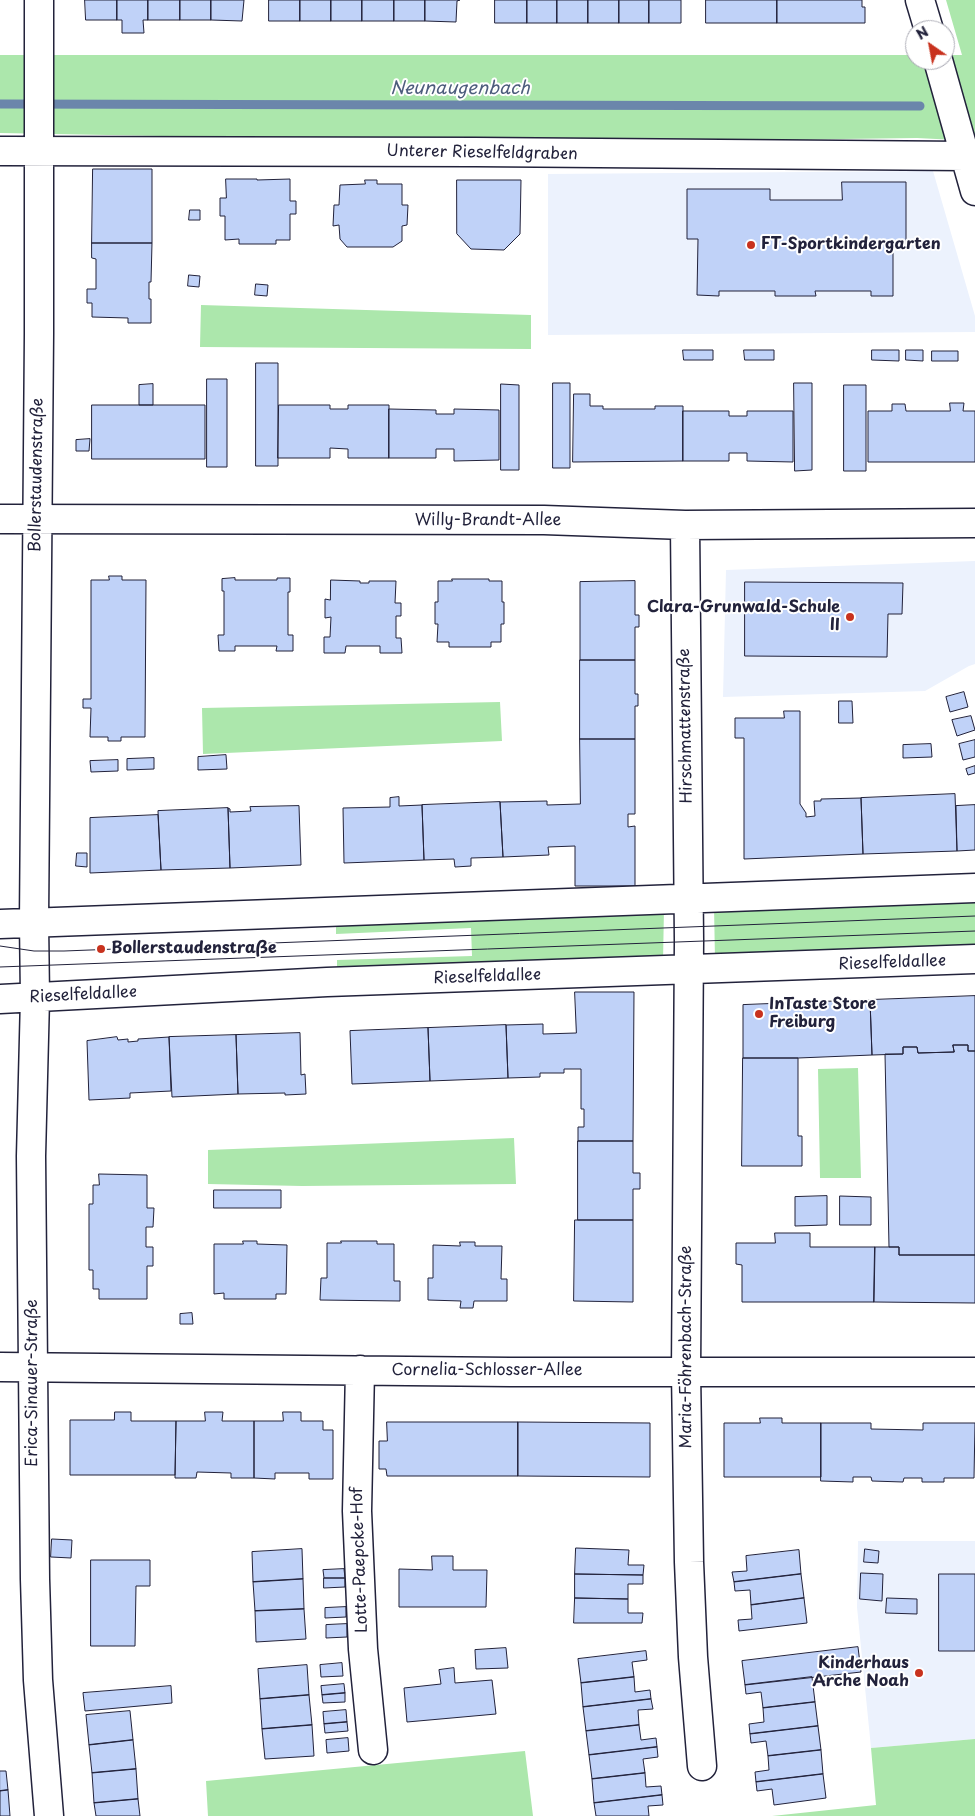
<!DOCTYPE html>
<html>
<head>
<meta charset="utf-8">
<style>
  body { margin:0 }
  #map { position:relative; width:975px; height:1816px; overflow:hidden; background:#fff; font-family:"Playpen Sans",sans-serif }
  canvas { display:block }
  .north { position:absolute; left:905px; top:20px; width:50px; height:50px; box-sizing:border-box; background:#fff; border:1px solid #a7a7b1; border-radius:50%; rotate:327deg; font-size:14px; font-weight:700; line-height:20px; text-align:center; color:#22223b }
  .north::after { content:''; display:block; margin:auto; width:18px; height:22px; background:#c8321e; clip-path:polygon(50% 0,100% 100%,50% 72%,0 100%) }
</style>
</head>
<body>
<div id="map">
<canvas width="975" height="1816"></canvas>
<div class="north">N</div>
</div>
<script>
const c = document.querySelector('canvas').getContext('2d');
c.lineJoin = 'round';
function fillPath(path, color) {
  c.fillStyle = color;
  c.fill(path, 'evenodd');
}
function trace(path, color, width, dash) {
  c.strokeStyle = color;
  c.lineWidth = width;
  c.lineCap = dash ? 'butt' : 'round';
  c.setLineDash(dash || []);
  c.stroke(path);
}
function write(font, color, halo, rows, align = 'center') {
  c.font = font + ' "Playpen Sans",sans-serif';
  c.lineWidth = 4;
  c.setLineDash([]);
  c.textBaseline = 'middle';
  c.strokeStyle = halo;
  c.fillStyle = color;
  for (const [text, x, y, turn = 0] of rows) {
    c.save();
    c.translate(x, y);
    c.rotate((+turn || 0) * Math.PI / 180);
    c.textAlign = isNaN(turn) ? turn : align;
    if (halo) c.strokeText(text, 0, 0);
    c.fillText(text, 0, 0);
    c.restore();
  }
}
fillPath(new Path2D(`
  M933 171 975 316V332L548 335V174Z
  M975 561V664L969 666 925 691 723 697 726 570Z
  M858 1541H975V1739L871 1748 857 1607Z`), '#ecf2fd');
fillPath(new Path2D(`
  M946 0H975V141L917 138 540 143 0 133V55H915V60H945V55H962Z
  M201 305 531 315V349L200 347Z
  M500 702 502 741 203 754 202 708Z
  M975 896V950L715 960 714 906Z
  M664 908 663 962 337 974V960L472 956 471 928 336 934V920Z
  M858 1068 861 1178H820L818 1069Z
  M514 1138 516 1184 302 1186 208 1184V1150Z
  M975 1739V1816H772L876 1805 871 1748Z
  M525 1751 533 1816H208L206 1781Z`), '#ace7ac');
trace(new Path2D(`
  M0 104 920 106`), '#6b86ab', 9);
const building = new Path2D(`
  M85 0H117V20H86Z
  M117 0H148V20H143L144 33H122V20H117Z
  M148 0H180V20H148Z
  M180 0H211V20H180Z
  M211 0H244L242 21 211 20Z
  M269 0H300V21H269Z
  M300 0H331V21H300Z
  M331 0H362V21H331Z
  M362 0H394V21H362Z
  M394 0H425V21H394Z
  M425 0H460L457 1 456 22 425 21Z
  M495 0H527V23H495Z
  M527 0H557V23H527Z
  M557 0H588V23H557Z
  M588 0H619V23H588Z
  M619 0H649V23H619Z
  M649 0H681V23H649Z
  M706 0H777V23H706Z
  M777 0H862V7H865V23H777Z
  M93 169H152V243H92Z
  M226 179H257V180L290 179V201H296V214H290V240H276V244H239V239L225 240V216H220V198H226Z
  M365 180H377V184H402V205H408L407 225 402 226V241L393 247H347L340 239 339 225 333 226 334 205H339L340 185 365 184Z
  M457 180H521L520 234 504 250 471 249 457 234Z
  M842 182H906V246H893V296H871V291H815L816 296H775V291H719V296L697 295 698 239H687V189H770V200H842Z
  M190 210H200V220H189Z
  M92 243H152L151 282H149V299H151V323H128V318L92 317V303H87V289H96V259L92 258Z
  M189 275 200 276 199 287 188 286Z
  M256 284 268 285 267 296 255 295Z
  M683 350H713V360H684Z
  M744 350H774V360H745Z
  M872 350H899V361L872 360Z
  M906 350H923V361L906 360Z
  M932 351H958V361H932Z
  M256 363H278V466H256Z
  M207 379H227V467H207Z
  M553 383H570V468H553Z
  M794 383H812V470L795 471Z
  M153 384V405H139V385Z
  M501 384 519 385V470H501Z
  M844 385H866V471H844Z
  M574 394H590V406H603V409H655V406H683V461L573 462Z
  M950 403H964L963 411H975V462H868V411H892V404H905L906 411H950Z
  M92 405H205V459H92Z
  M279 405H330V409H348V405H389V458H348V449L330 448V458H278Z
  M389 409 436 410V414H454V409L499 410V460L454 461V449H436V458H389Z
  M683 411H729V416H747V411H793V462L747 461V453H729V461H683Z
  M90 439 89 451H76V440Z
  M109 576H122V580H146L145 737H121V741H108V737H90L91 708H83V699H91V580H109Z
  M235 578V580H277V578H290V592H288V635H293V651H276L277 646H235V651H219L218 635H224V591H222V579Z
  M452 579H489V581H502V602H504V624H501V642H491V647H449V642H437L438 624H435V602H438V581H452Z
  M331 580 360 581V583H369V581H396L395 603H401V616H396V638H401L402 653H380V646H346L345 653H324V637H330L331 617 325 618V599L330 600Z
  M635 581V615H639V627H635V660H580V582Z
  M745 582 903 583 902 614H888L887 657 745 656Z
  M580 660H635V694H638V706H635V739H580Z
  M964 692 968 707 950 712 946 697Z
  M839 701H852L853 723H839Z
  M784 711H800V804L806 813V817L815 816 814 801H821V799L861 798 863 854 744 859V738H735V718H784Z
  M971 716 975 730 957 736 952 720Z
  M580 739H635V814H628V827L635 826V886H575V846L548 847 549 855 503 857 500 802 547 801V805L580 804Z
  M975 740V757L963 760 959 744Z
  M931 744 932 757 903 758V745Z
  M226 755 227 769 198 770V757Z
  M154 758V769L127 770V759Z
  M118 760V771L91 772 90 761Z
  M975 766V773L968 775 966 769Z
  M955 794 957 851 863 854 861 798Z
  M399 797V806L422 805 424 860 344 863 343 808 390 807V798Z
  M500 802 503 857 471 858V866L455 867 454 859 424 860 422 805Z
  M975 805V850L957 851 956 806Z
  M299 806 301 865 230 868 228 808 230 809V812L251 811 250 807Z
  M228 808 230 868 161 870 158 811Z
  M158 815 161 870 90 873V818Z
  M77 853H87V867L76 866Z
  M575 992H634L633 1141H578V1127H584V1109H581V1069H564V1073H540V1077L508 1078 506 1025 543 1024V1034L576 1033Z
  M975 996V1051H968V1045H953L954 1052 918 1053 917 1047H903V1054L872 1055 870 1000Z
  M870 1000 872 1055 798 1058H743V1005Z
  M506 1025 508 1078 430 1081 428 1028Z
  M428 1028 430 1081 352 1084 350 1031Z
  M300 1033 301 1075 305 1074 306 1094 285 1095V1093L238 1094 236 1035Z
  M236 1035 238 1094 172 1097 169 1037Z
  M117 1037 118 1040 128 1039V1042L138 1041V1039L169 1037 171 1091 130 1093V1098L89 1100 87 1041Z
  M953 1045H968V1051H975V1255H899V1247H889L885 1054H903V1047H917L918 1053 954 1052Z
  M743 1058H798V1136H802V1166H742Z
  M578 1141H633V1173H640V1189H633V1220H578Z
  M99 1174 147 1175V1208H154L153 1227H146V1247H153V1266H147V1299H99V1289H93V1270H89V1204H93V1185H99Z
  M214 1190H281V1208H214Z
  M827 1196V1225L795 1226V1197Z
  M840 1196 871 1197V1225H840Z
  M575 1220H633V1302L574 1301Z
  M775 1233H810V1247H875L874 1302H742V1265L736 1264V1243H775Z
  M243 1241H257V1244L287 1245 286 1294H276V1299H224V1293L214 1294V1244H243Z
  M341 1241H377V1244H394V1281H400V1301L320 1300 321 1278H327V1243H341Z
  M460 1242H475V1246H502L501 1279H507V1301H474L473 1308H460L461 1301 428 1300V1278H433V1245L460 1246Z
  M875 1247H899V1255H975V1303L874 1302Z
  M192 1313 193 1324H180V1314Z
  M115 1412H131V1421H176L175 1475H70V1420H114Z
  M205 1412H223L222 1421H254V1478H231V1473L197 1472 196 1478H175L176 1421H205Z
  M283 1412H301V1421H323V1430H333V1479H309V1473H275V1479L254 1478V1421H283Z
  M760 1418H782V1423H821V1477H724V1423H760Z
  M387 1422H518V1476H387L386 1469H379V1441H387Z
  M518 1422 650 1423V1477L518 1476Z
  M821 1423H871V1429L923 1430V1423H975L974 1478H944V1482H922V1478H904L903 1482 872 1481 871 1477H853V1482L821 1481Z
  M52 1539 72 1540 71 1558 51 1557Z
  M576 1548 629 1550 628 1565H644L643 1575 575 1574Z
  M302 1549 303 1579 253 1582 252 1552Z
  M865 1549 879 1551 878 1563 864 1562Z
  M799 1550 801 1574 734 1582 732 1572 747 1571 746 1556Z
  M432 1556H453V1570H487L486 1607H399V1569L432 1570Z
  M91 1560H150V1586H136L135 1646H91Z
  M344 1569 345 1578H324L323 1570Z
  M861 1573 883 1574 882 1601 860 1599Z
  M575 1574 643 1575V1584H628V1599L575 1598Z
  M801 1574 804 1598 751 1605 750 1590 735 1591 734 1582Z
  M939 1574H975V1651H939Z
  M324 1578H345V1587L324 1588Z
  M303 1579 304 1609 255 1611 253 1582Z
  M575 1598 628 1599V1613H643L642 1623H574Z
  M804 1598 807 1623 739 1631 738 1620 752 1619 751 1605Z
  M887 1598 917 1599V1614L886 1613Z
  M346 1607V1617L325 1618V1608Z
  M304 1609 306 1639 256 1642 255 1611Z
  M347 1624V1637L326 1638V1625Z
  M858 1647 861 1672 745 1685 742 1661Z
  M506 1648 508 1668 476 1669 475 1650Z
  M646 1651 647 1660 632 1662 634 1677 581 1683 578 1659Z
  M342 1663 343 1676 321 1677 320 1665Z
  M307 1665 309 1695 260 1699 258 1669Z
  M454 1668 455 1683 492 1680 496 1714 407 1722 404 1688 441 1684 439 1670Z
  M634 1677 635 1692 650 1690 651 1699 583 1707 581 1683Z
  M812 1677 815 1702 763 1708 761 1692 746 1694 745 1685Z
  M344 1684 345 1693 322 1695 321 1686Z
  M171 1686 172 1703 85 1711 83 1693Z
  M345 1693V1702L323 1703 322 1695Z
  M309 1695 312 1725 262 1729 260 1699Z
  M651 1699 653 1709 638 1710 639 1725 586 1731 583 1707Z
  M815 1702 818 1726 750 1734 749 1724 764 1722 763 1708Z
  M346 1710 347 1722 324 1724 323 1712Z
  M130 1711 133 1740 89 1745 86 1715Z
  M347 1722 348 1731 325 1733 324 1724Z
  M312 1725 314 1756 265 1759 262 1729Z
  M639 1725 641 1740 656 1738 657 1747 589 1755 586 1731Z
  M818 1726 821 1750 768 1756 766 1741 751 1743 750 1734Z
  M348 1738 349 1751 327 1753 326 1740Z
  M133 1740 136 1769 92 1773 89 1745Z
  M657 1747 658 1757 643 1759 645 1773 592 1779 589 1755Z
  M821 1750 823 1774 756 1782 755 1772 769 1770 768 1756Z
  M136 1769 138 1799 94 1803 92 1773Z
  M0 1771H6L8 1790 0 1791Z
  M645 1773 646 1787 661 1786 662 1795 594 1803 592 1779Z
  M823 1774 826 1798 774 1805 772 1789 757 1791 756 1782Z
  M8 1790 10 1816H0V1791Z
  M662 1795 663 1805 648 1806 649 1816H596L594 1803Z
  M138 1799 140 1816H96L94 1803Z`);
fillPath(building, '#c0d2f8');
trace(building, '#22223b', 1);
const minor = new Path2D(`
  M39 0V334L34 921 35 998 31 1156 35 1579 38 1680 49 1816
  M920 0 929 30
  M938 60 975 191
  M0 151 476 152 965 156
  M0 519 544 520 685 525 975 523
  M685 525 689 941 686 1372 689 1562 693 1657 702 1766
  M0 924 975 888
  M0 999 327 982 975 959
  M0 1367 510 1372H975
  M360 1370 357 1511 363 1649 373 1750`);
trace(minor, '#22223b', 31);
trace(minor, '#fff', 28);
trace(new Path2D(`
  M0 946 34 951H64L975 916
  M0 967 975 931`), '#22223b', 1);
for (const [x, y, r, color] of [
  [751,245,5,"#c8321e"],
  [850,617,5,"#c8321e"],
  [101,949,5,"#c8321e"],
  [759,1014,5,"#c8321e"],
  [919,1673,5,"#c8321e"]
]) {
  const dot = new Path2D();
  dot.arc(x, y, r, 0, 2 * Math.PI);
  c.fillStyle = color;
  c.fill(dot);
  trace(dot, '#fff', 2);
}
write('16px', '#22223b', '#fff', [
  ["Unterer Rieselfeldgraben",482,153,1],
  ["Bollerstaudenstraße",37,475,-89],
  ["Willy-Brandt-Allee",488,521],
  ["Hirschmattenstraße",686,726,-91],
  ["Rieselfeldallee",892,963,-2],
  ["Rieselfeldallee",487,977,-2],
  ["Rieselfeldallee",83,995,-3],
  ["Maria-Föhrenbach-Straße",687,1347,-90],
  ["Cornelia-Schlosser-Allee",487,1371],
  ["Erica-Sinauer-Straße",33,1383,-90],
  ["Lotte-Paepcke-Hof",360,1560,-92]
]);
write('bold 16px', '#22223b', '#fff', [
  ["FT-Sportkindergarten",761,245],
  ["Clara-Grunwald-Schule",840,608,"right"],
  ["II",840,626,"right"],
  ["Bollerstaudenstraße",111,949],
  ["InTaste Store",769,1005],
  ["Freiburg",769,1023],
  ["Kinderhaus",909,1664,"right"],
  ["Arche Noah",909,1682,"right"]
], 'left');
write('italic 18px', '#4c5c7c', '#fff', [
  ["Neunaugenbach",460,89]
]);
</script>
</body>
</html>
